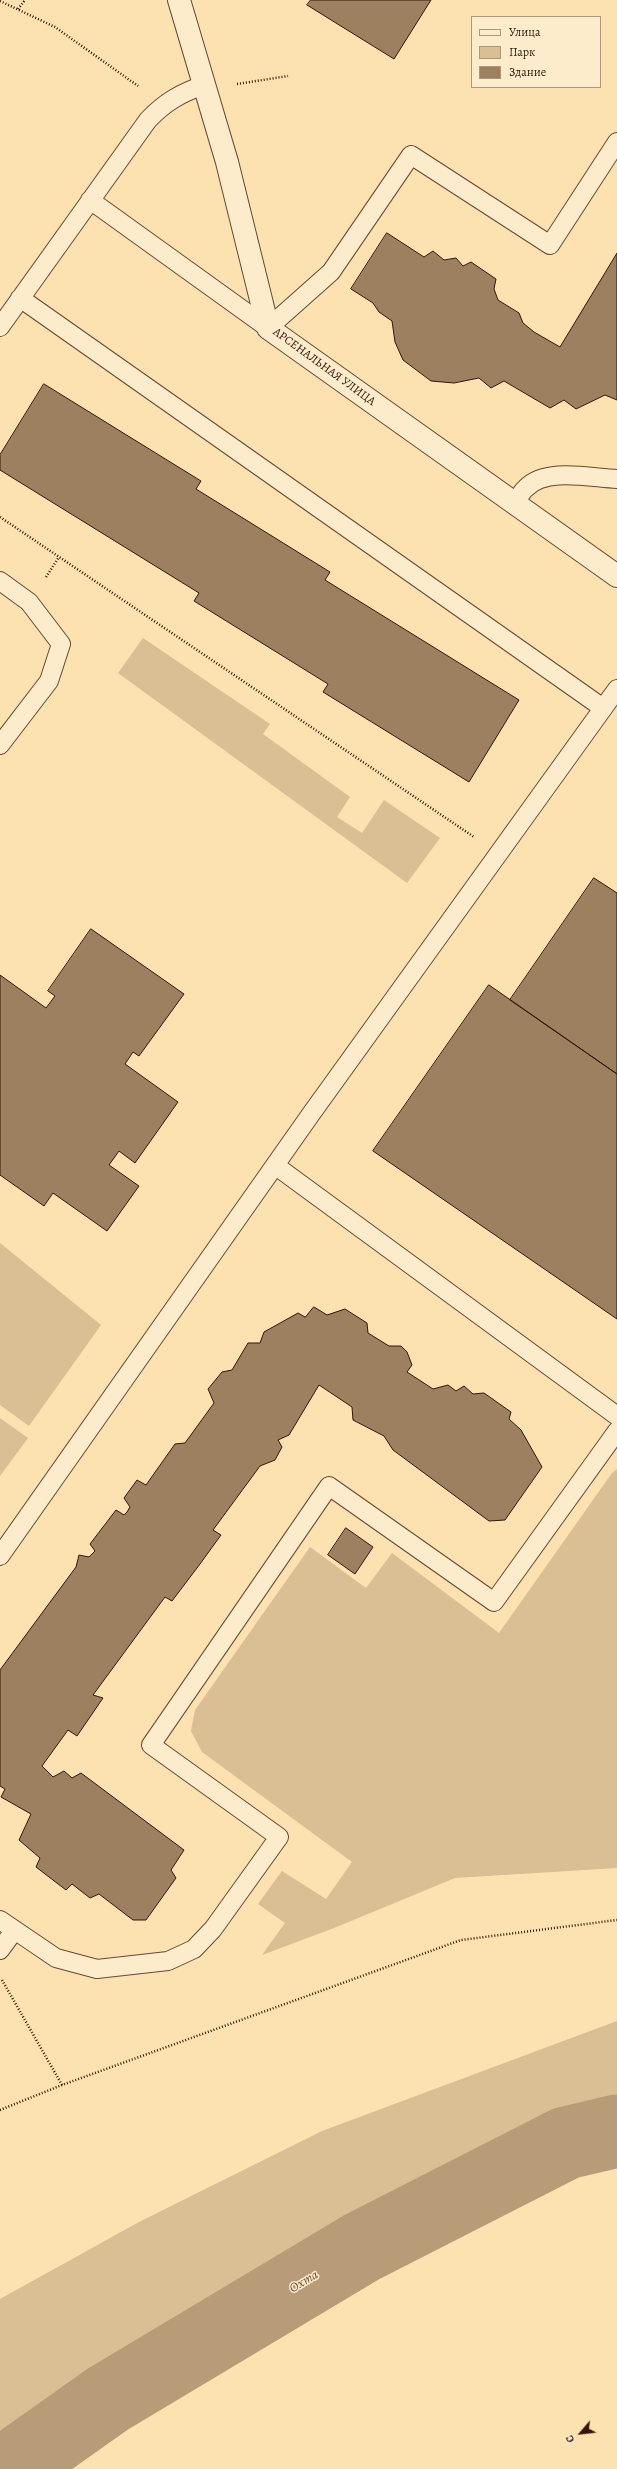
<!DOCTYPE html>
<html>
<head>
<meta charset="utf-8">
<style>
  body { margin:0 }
  #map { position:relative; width:617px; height:2469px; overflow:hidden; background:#fce1b1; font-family:Alegreya,serif }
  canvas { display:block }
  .legend { position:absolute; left:471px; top:16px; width:130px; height:72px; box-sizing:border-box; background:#fdeccc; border:1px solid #ad967e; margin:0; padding:5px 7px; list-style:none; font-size:12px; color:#341608 }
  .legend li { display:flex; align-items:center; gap:8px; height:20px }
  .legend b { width:20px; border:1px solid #ad967e }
  .north { position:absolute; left:561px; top:2413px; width:40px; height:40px; -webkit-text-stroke:3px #fdeccc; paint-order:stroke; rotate:242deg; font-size:11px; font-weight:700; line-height:16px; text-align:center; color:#341608 }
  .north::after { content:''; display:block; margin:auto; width:14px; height:18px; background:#341608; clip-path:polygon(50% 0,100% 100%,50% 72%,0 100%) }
</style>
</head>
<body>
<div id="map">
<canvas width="617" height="2469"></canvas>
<ul class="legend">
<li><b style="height:5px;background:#fdeccc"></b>Улица</li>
<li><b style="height:11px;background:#dabe94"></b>Парк</li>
<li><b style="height:11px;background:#9c8060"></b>Здание</li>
</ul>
<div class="north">С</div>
</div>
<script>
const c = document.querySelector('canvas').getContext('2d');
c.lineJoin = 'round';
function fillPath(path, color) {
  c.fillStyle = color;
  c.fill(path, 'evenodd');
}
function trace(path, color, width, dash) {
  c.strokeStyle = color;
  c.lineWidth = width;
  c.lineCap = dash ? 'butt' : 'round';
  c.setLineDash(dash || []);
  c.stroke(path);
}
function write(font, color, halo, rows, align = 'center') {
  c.font = font + ' Alegreya,serif';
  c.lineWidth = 3;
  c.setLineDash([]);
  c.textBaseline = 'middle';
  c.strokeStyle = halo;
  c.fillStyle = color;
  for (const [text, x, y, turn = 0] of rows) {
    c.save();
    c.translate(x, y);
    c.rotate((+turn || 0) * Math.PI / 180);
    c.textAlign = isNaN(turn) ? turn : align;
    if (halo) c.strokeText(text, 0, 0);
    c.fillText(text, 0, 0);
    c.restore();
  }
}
fillPath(new Path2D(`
  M143 638 270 724 263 734 350 797 337 817 362 833 384 800 440 838 407 883 118 673Z
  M0 1243 101 1325 29 1426 0 1405Z
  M0 1418 28 1438 0 1476Z
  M617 1469V1868L455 1878 334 1928 262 1955 285 1923 258 1904 282 1871 326 1899 352 1862 202 1752 191 1731 195 1710 310 1547 366 1588 392 1553 499 1633 612 1473Z
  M617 2021V2116L561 2127 318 2258 31 2431 0 2453V2299L139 2222 322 2131Z`), '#dabe94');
trace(new Path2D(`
  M9 2469 108 2399 362 2247 566 2143 617 2131`), '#b89c78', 73);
const building = new Path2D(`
  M311 0H431L394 59 307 5Z
  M387 233 424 257 433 251 444 260 456 258 463 266 471 262 496 279 494 289 498 300 519 313 523 323 534 332 560 347 617 253V400L605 395 576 409 564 400 550 408 504 381 491 388 479 378 454 383 431 381 403 360 395 342 392 321 379 312 373 303 351 289Z
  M44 384 201 481 196 489 330 572 325 580 519 700 469 782 323 692 328 684 194 601 199 593 0 470V455Z
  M594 878 617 893V1074L510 1000Z
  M91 929 184 994 139 1056 133 1052 125 1064 178 1102 135 1163 119 1151 109 1165 139 1186 107 1231 53 1193 44 1206 0 1175V975L46 1008 55 996 48 991Z
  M489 985 617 1074V1319L373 1151Z
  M314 1307 327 1315 345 1309 367 1323 368 1333 389 1346H401L407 1352 412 1365 407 1372 433 1389 448 1385 456 1391 464 1386 473 1394 484 1393 511 1412 509 1419 521 1430 542 1467 505 1520 489 1521 393 1450 384 1436 353 1420 352 1407 319 1385 289 1435 278 1440 282 1447 275 1460 260 1466 213 1530 221 1535 200 1564 172 1601 165 1597 93 1695 103 1698 77 1736 68 1730 42 1766 53 1777 64 1771 72 1778 81 1773 184 1850 171 1870 176 1878 146 1920H133L99 1894 90 1898 72 1884 66 1890 36 1867 40 1858 19 1840 31 1814 1 1797 5 1789 0 1786V1670L76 1567 79 1555 89 1557 95 1551 90 1544 116 1510 124 1515 127 1512 130 1507 124 1498 137 1480 146 1485 175 1444 185 1443 214 1403 208 1389 222 1372 232 1370 248 1343H260L264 1332 298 1313 305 1317Z
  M346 1528 373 1547 355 1574 328 1555Z`);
fillPath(building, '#9c8060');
trace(building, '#341608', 1);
const service = new Path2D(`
  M90 200 268 328 331 272 411 155 550 245 617 142
  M20 298 603 708
  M0 327 148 120C165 102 181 93 204 85
  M515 504C518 499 521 492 526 488 546 467 591 478 617 479
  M0 581 29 602 61 644 49 681 0 745
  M276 1166 617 1416
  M0 1556 311 1114 617 689
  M0 1920 56 1958 97 1969 168 1961 194 1949 213 1929 279 1837 151 1745 329 1486 494 1602 617 1431
  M0 1950 14 1931`);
const minor = new Path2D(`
  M179 0 227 162 268 328 617 576`);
trace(service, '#664932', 20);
trace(minor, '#664932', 24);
trace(new Path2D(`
  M0 1 55 27 138 86
  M18 9 25 0
  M237 84 288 76
  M0 517 474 837
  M46 577 59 557
  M2 1980 62 2085
  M0 2110 62 2085 461 1940 617 1920`), '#341608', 2.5, [1, 2]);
trace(service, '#fdeccc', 18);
trace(minor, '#fdeccc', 22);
write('12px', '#341608', '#fdeccc', [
  ["АРСЕНАЛЬНАЯ УЛИЦА",324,367,36]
]);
write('italic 13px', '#694c35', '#fdeccc', [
  ["Охта",304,2282,-31]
]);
</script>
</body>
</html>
